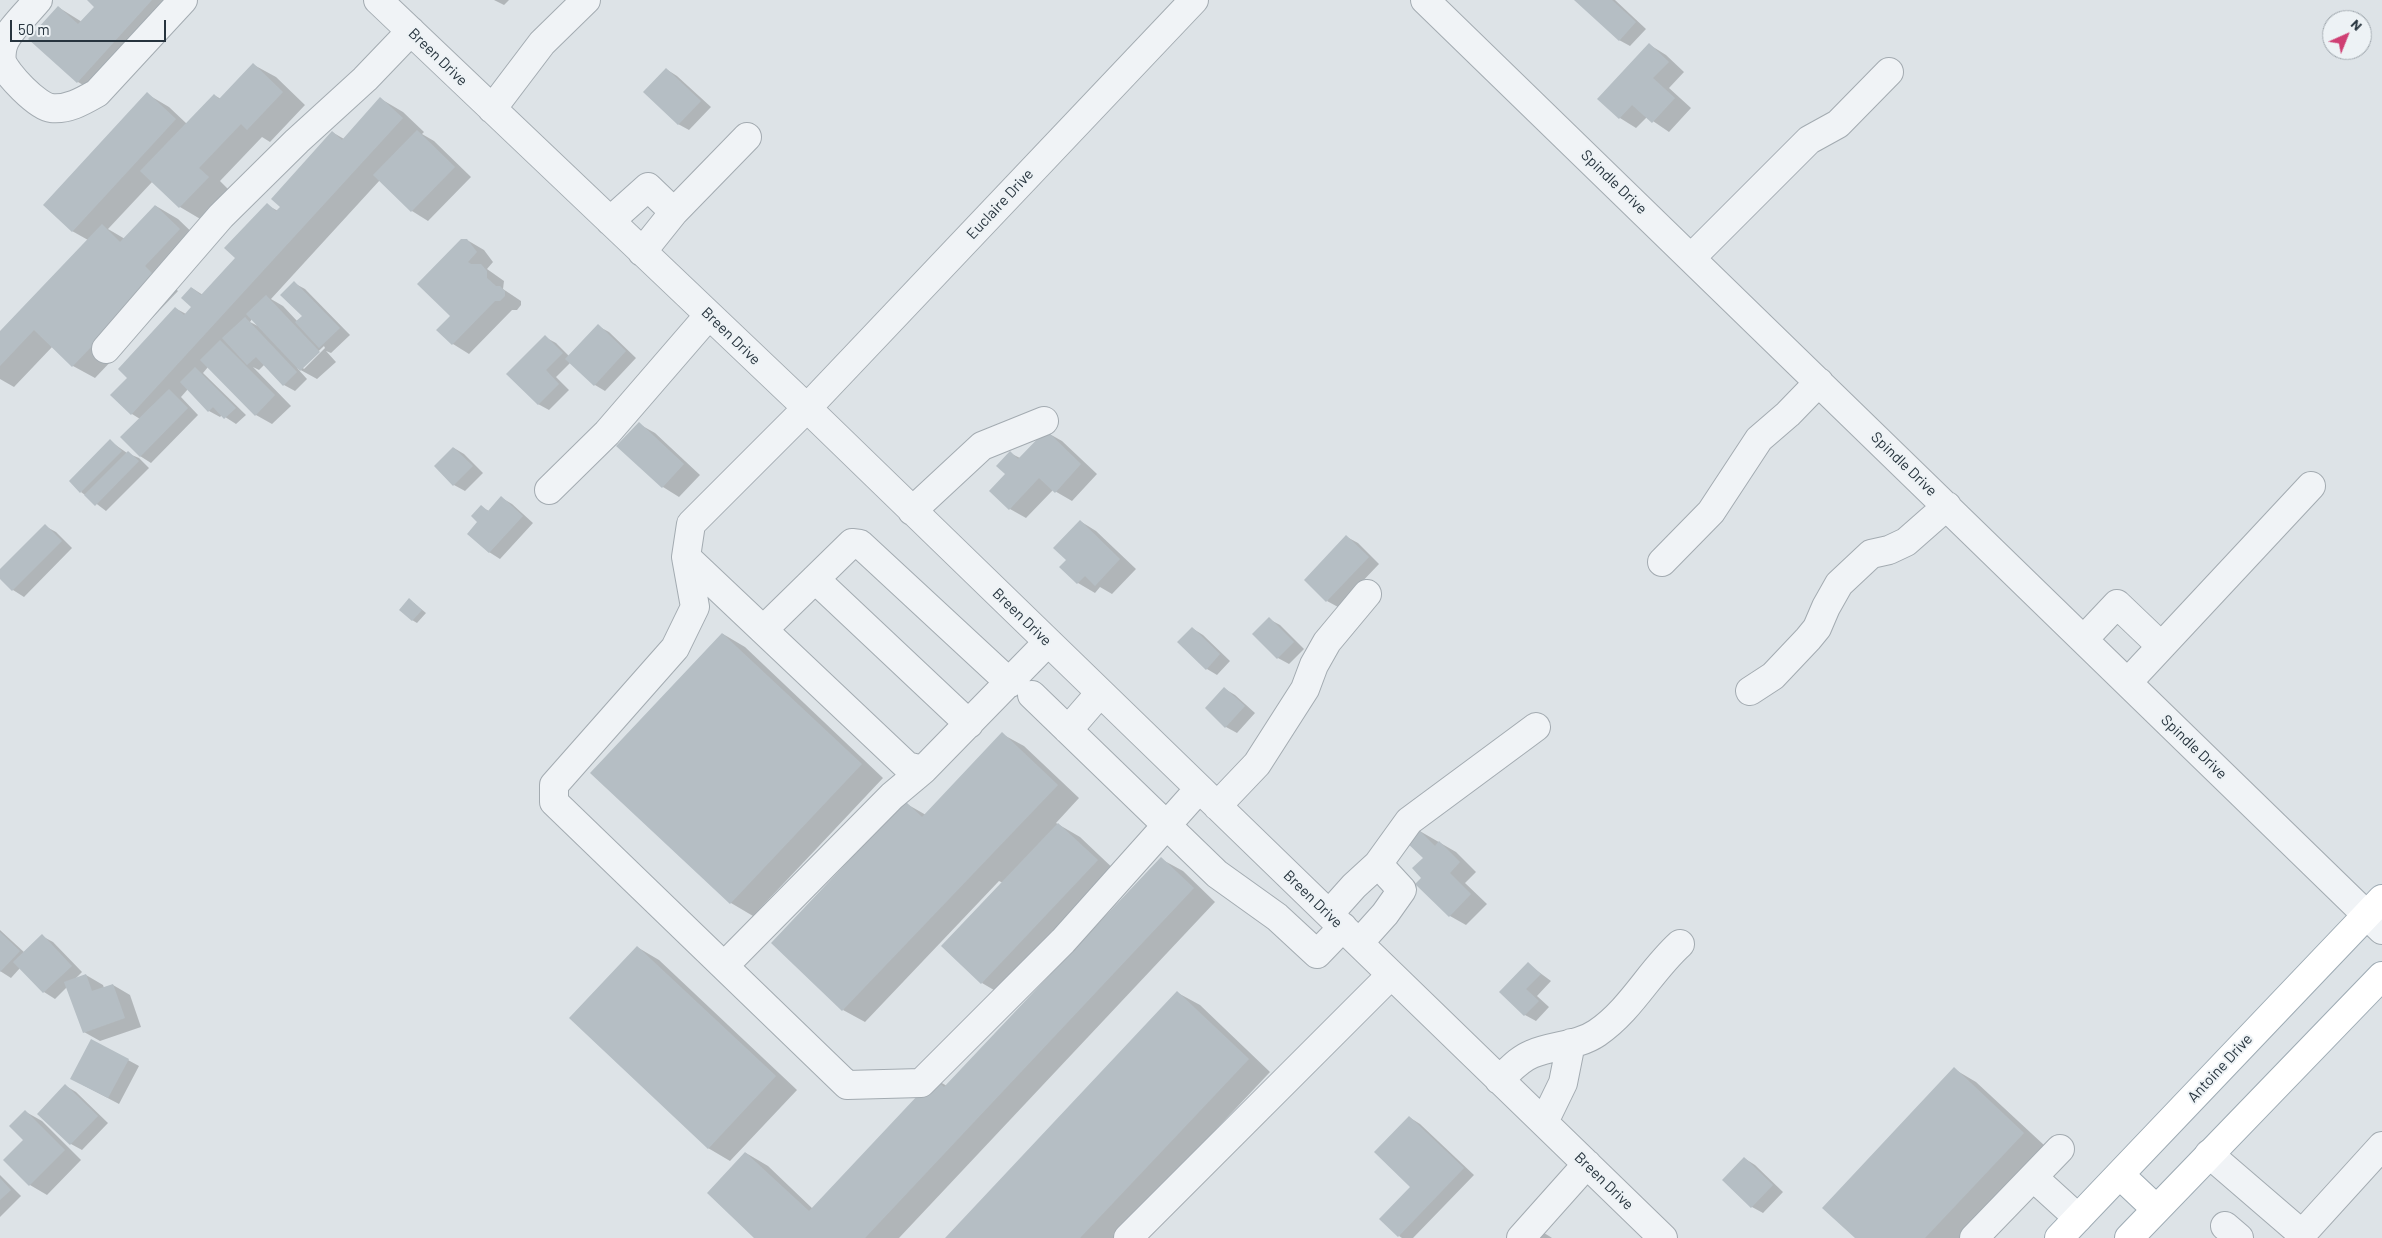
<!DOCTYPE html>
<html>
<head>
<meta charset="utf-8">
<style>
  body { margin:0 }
  #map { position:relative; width:2382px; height:1238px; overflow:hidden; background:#dde3e7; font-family:Barlow,sans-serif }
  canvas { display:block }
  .north { position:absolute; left:2322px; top:10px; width:50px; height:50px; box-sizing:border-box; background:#edf2f5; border:1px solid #9ea6ac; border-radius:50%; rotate:44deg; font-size:14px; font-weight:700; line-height:20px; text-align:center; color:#27343e }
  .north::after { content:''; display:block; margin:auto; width:18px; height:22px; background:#cf3f73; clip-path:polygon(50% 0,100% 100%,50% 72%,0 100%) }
  .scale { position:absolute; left:10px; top:20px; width:156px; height:22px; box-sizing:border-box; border:2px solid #27343e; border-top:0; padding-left:6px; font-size:15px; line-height:18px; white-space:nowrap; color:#27343e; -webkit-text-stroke:4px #edf2f5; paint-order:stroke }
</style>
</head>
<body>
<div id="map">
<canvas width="2382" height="1238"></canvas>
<div class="north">N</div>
<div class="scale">50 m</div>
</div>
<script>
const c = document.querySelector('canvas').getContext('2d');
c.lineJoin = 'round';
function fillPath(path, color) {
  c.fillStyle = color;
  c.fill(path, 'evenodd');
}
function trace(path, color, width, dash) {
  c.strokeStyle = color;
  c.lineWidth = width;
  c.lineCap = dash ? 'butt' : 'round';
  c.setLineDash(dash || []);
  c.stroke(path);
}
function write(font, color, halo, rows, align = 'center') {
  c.font = font + ' Barlow,sans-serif';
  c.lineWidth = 4;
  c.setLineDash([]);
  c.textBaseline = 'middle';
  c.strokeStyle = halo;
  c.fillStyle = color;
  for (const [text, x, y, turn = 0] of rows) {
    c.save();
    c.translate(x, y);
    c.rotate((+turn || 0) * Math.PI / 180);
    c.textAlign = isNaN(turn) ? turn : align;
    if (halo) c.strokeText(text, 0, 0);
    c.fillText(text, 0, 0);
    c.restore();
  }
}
fillPath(new Path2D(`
  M88 0H165L100 95 78 82 58 7 82 22 96 7Z
  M494 0H509L504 5Z
  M1576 0H1615L1646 29 1630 46 1619 40Z
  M1650 45 1666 55 1684 72 1669 88 1691 108 1669 132 1647 117 1636 128 1620 118 1599 99Z
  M254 65 276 77 305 105 270 142 262 137 220 181 230 191 202 220 180 207 153 181 108 229 125 239 156 206 178 219 202 242 166 280 178 291 95 378 73 366 53 346 14 387 0 379V332L88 240 72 231 147 94 169 107 187 124 214 95 221 99Z
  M666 69 677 76 711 107 689 130 678 124Z
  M381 99 403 112 424 132 422 134 434 141 471 177 428 221 412 211 380 180 271 299 283 306 298 322 303 316 294 283 305 289 350 335 331 353 326 351 336 362 317 379 297 368 307 379 295 391 284 385 265 364 259 370 253 367 291 406 272 424 256 415 208 367 203 373 246 415 236 424 222 415 220 417 209 411 188 389 181 397 198 415 151 463 140 456V419L132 414 128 377 175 308 186 314 193 307 192 288 203 295 237 258 267 205 278 211 332 132 344 139ZM252 319 258 326 250 322ZM324 346 325 348 304 369 302 367Z
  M467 240 484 250 493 262 487 269 504 281 503 289 521 301V305L517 310H512L469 354 453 344 438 330 452 316Z
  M598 326 609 332 636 358 605 391 595 385 571 362 556 377 569 390 549 410 538 404 545 337 556 343 569 356Z
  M639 424 655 433 700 475 679 497 663 487Z
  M1046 432 1062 441 1097 474 1072 501 1053 490 1026 518 1010 509V453L1020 458Z
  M110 441 127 453 139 458 149 468 106 511 81 492Z
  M454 448 464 454 483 473 465 491 454 485Z
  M502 498 512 504 533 523 500 559 489 552 479 522 481 507 489 511Z
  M1080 521 1096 531 1136 569 1112 594 1100 587 1095 593 1078 583 1061 567 1068 560Z
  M45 526 56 532 72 548 24 597 13 590 0 577V570Z
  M1347 537 1358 543 1379 564 1338 607 1327 601Z
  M414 603 426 613 417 623 412 620Z
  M1269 619 1280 625 1304 649 1289 664 1278 658Z
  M1192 628 1203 635 1230 661 1217 675 1207 669Z
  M723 634 745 647 883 778 753 916 731 903 592 773Z
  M1225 689 1235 695 1255 713 1237 733 1226 727 1206 708Z
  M1002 734 1024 746 1079 798 1056 823 1080 837 1119 874 1004 996 982 983 1003 883 999 881 865 1022 843 1010 905 803 926 815Z
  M1418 830 1456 852 1476 872 1465 883 1487 904 1466 925 1450 916 1423 877 1424 858Z
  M1161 859 1183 871 1215 902 899 1238H756L746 1153 768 1166 813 1209 935 1079 947 1086Z
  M0 930 25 953 42 936 53 942 82 972 75 979 86 975 103 985 104 988 113 985 130 995 141 1027 100 1041 84 1032 67 987 55 999 44 992 20 968 11 978 0 971Z
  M637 947 659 960 797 1090 730 1161 708 1148Z
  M1528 964 1551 981 1537 996 1549 1007 1536 1021 1525 1015 1501 992Z
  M1178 993 1200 1005 1270 1072 1114 1238H947Z
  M128 1060 139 1066 119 1104 83 1085Z
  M1954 1069 1976 1082 2045 1146 1959 1238H1857Z
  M66 1086 76 1092 108 1123 82 1150 71 1144 39 1114Z
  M26 1112 42 1121 81 1160 47 1195 30 1185 5 1160 25 1140Z
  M1409 1117 1420 1124 1474 1175 1413 1238H1402L1399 1236 1412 1187Z
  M1744 1158 1755 1165 1783 1192 1763 1213 1752 1207Z
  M0 1175 21 1196 0 1217Z
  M1544 1233 1549 1236 1552 1238H1539Z`), '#0003');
fillPath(new Path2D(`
  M87 0H152L77 83 28 39 58 6 78 24 94 7Z
  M1574 0H1612L1636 22 1619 41Z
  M1649 43 1669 62 1653 78 1675 98 1652 123 1632 105 1619 119 1597 99Z
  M253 63 283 92 247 130 241 124 199 168 209 177 179 208 140 171 214 94 219 99Z
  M666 68 701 101 678 125 643 92Z
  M147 92 176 119 72 232 43 205Z
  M380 97 403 118 131 415 110 395 127 378 118 369 175 307 184 315 191 307 181 298 191 287 201 295 235 258 224 248 267 203 276 211 280 207 271 199 332 131 342 140Z
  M417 130 455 167 411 212 373 175Z
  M155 205 180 229 145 266 157 278 72 367 34 330 0 366V331L102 224 120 242Z
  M461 239H467L477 252 468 262 471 264H481L487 271V278L496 286H500L505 291V296L500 301H495L452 345 436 330 450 316 417 284Z
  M294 281 340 328 319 348 295 322 302 316 280 295Z
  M266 295 320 352 300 371 246 314Z
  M245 317 297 372 283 386 256 357 247 365 222 338Z
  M598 324 626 351 594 386 565 359Z
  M545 335 563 353 546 370 559 384 538 405 506 374Z
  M220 340 275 395 255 416 200 360Z
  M195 367 236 408 224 419 213 407 208 412 180 382Z
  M169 389 188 408 140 457 120 437Z
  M639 422 684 464 662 488 616 446Z
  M1046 430 1081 464 1055 493 1039 478 1009 510 989 491 1005 474 996 466 1010 451 1018 459Z
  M110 439 122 451 80 493 69 481Z
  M453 447 473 466 453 486 434 466Z
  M128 451 139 461 95 506 84 495Z
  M501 496 523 516 489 553 467 534 477 522 471 516 481 505 488 511Z
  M1080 520 1120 559 1095 586 1085 576 1077 584 1059 567 1066 560 1053 548Z
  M45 524 62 541 12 591 0 579V569Z
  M1346 535 1369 557 1326 602 1304 580Z
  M409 598 422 610 412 621 399 610Z
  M1269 617 1294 642 1277 659 1252 634Z
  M1192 627 1220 654 1206 670 1177 642Z
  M722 633 862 764 730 904 590 773Z
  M1224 687 1245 706 1225 728 1205 708Z
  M1002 732 1058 785 842 1011 771 943 905 801 922 817Z
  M1058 823 1098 860 981 984 941 946Z
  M1418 829 1435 846 1439 841 1460 862 1450 873 1471 894 1449 917 1415 884 1421 878 1412 868 1423 858 1405 841Z
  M1161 857 1194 888 865 1238H754L707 1193 745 1152 809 1211 934 1078 944 1087Z
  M0 932 20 951 0 972Z
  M42 934 72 966 43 993 13 962Z
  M637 946 776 1076 708 1149 569 1018Z
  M1528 962 1541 974 1526 989 1539 1001 1524 1016 1499 992Z
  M86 974 92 991 113 984 125 1018 83 1033 64 982Z
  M1177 991 1249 1059 1080 1238H945Z
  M91 1039 129 1059 108 1098 70 1079Z
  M1954 1067 2024 1133 1925 1238H1855L1822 1208Z
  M65 1084 98 1116 70 1145 37 1114Z
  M25 1110 65 1150 29 1186 3 1160 23 1140 9 1126Z
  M1409 1116 1464 1168 1398 1237 1379 1219 1410 1187 1374 1152Z
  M1744 1157 1773 1185 1751 1208 1722 1180Z
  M0 1178 11 1190 0 1200Z`), '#b5bec4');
const minor = new Path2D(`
  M38 0C29 11 6 33 3 46 2 49 1 57 2 61 5 73 38 107 51 108 68 110 83 101 97 93L183 0
  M378 0 807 408 1663 1238
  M1194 0 807 408 691 524 686 557 695 607 675 648 554 785V802L847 1085 921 1083 1063 941 1199 789
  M1425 0 2382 930
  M492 109 542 43 586 0
  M674 212 747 137
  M610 221 648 187 674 212 642 252
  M1692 257 1809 140 1838 124 1889 72
  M106 349 221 216 297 141 365 79 411 31
  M549 490 607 433 709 315
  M912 511 982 446 1044 421
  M686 557 907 766 923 770 1048 642
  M1662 562 1711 512 1759 439 1788 414 1819 382
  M815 579 969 724
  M763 630 852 543 860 544 1010 683
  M2084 639 2117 604 2161 646
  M2128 682 2311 486
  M1750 691 1773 676 1808 639 1817 628 1826 607 1839 584 1871 554 1889 550 1906 542 1947 506
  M1032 695 1217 874 1277 917 1317 954 1343 927
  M1068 730 1100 693
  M1217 806 1257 764 1305 689 1314 665 1327 642 1367 594
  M1378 864 1409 821 1536 727
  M1329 914 1354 886 1378 864 1402 890 1385 914 1359 943
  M724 966 892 796 923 770
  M1499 1080C1509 1071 1519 1059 1532 1054 1553 1045 1578 1046 1597 1033 1631 1010 1650 971 1680 944
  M1544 1122 1563 1083 1571 1043
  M2209 1154 2302 1234 2382 1146
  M2033 1177 2078 1218
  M2225 1226 2239 1238
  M1128 1238 1391 975
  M1521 1238 1587 1164
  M1974 1238 2060 1149`);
const major = new Path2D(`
  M2120 1175 2156 1209
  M2059 1238 2382 899
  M2129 1238 2382 976`);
trace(minor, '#a3abb1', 30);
trace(major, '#9daab3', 30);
trace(minor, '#f0f3f6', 28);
trace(major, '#fff', 28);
write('15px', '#27343e', '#edf2f5', [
  ["Breen Drive",438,57,44],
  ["Spindle Drive",1614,182,44],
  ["Euclaire Drive",1000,204,-47],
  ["Breen Drive",731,336,44],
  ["Spindle Drive",1904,464,44],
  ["Breen Drive",1022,617,44],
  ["Spindle Drive",2194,747,44],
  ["Breen Drive",1313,899,44],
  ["Antoine Drive",2220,1068,-47],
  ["Breen Drive",1604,1181,44]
]);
</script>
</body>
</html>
